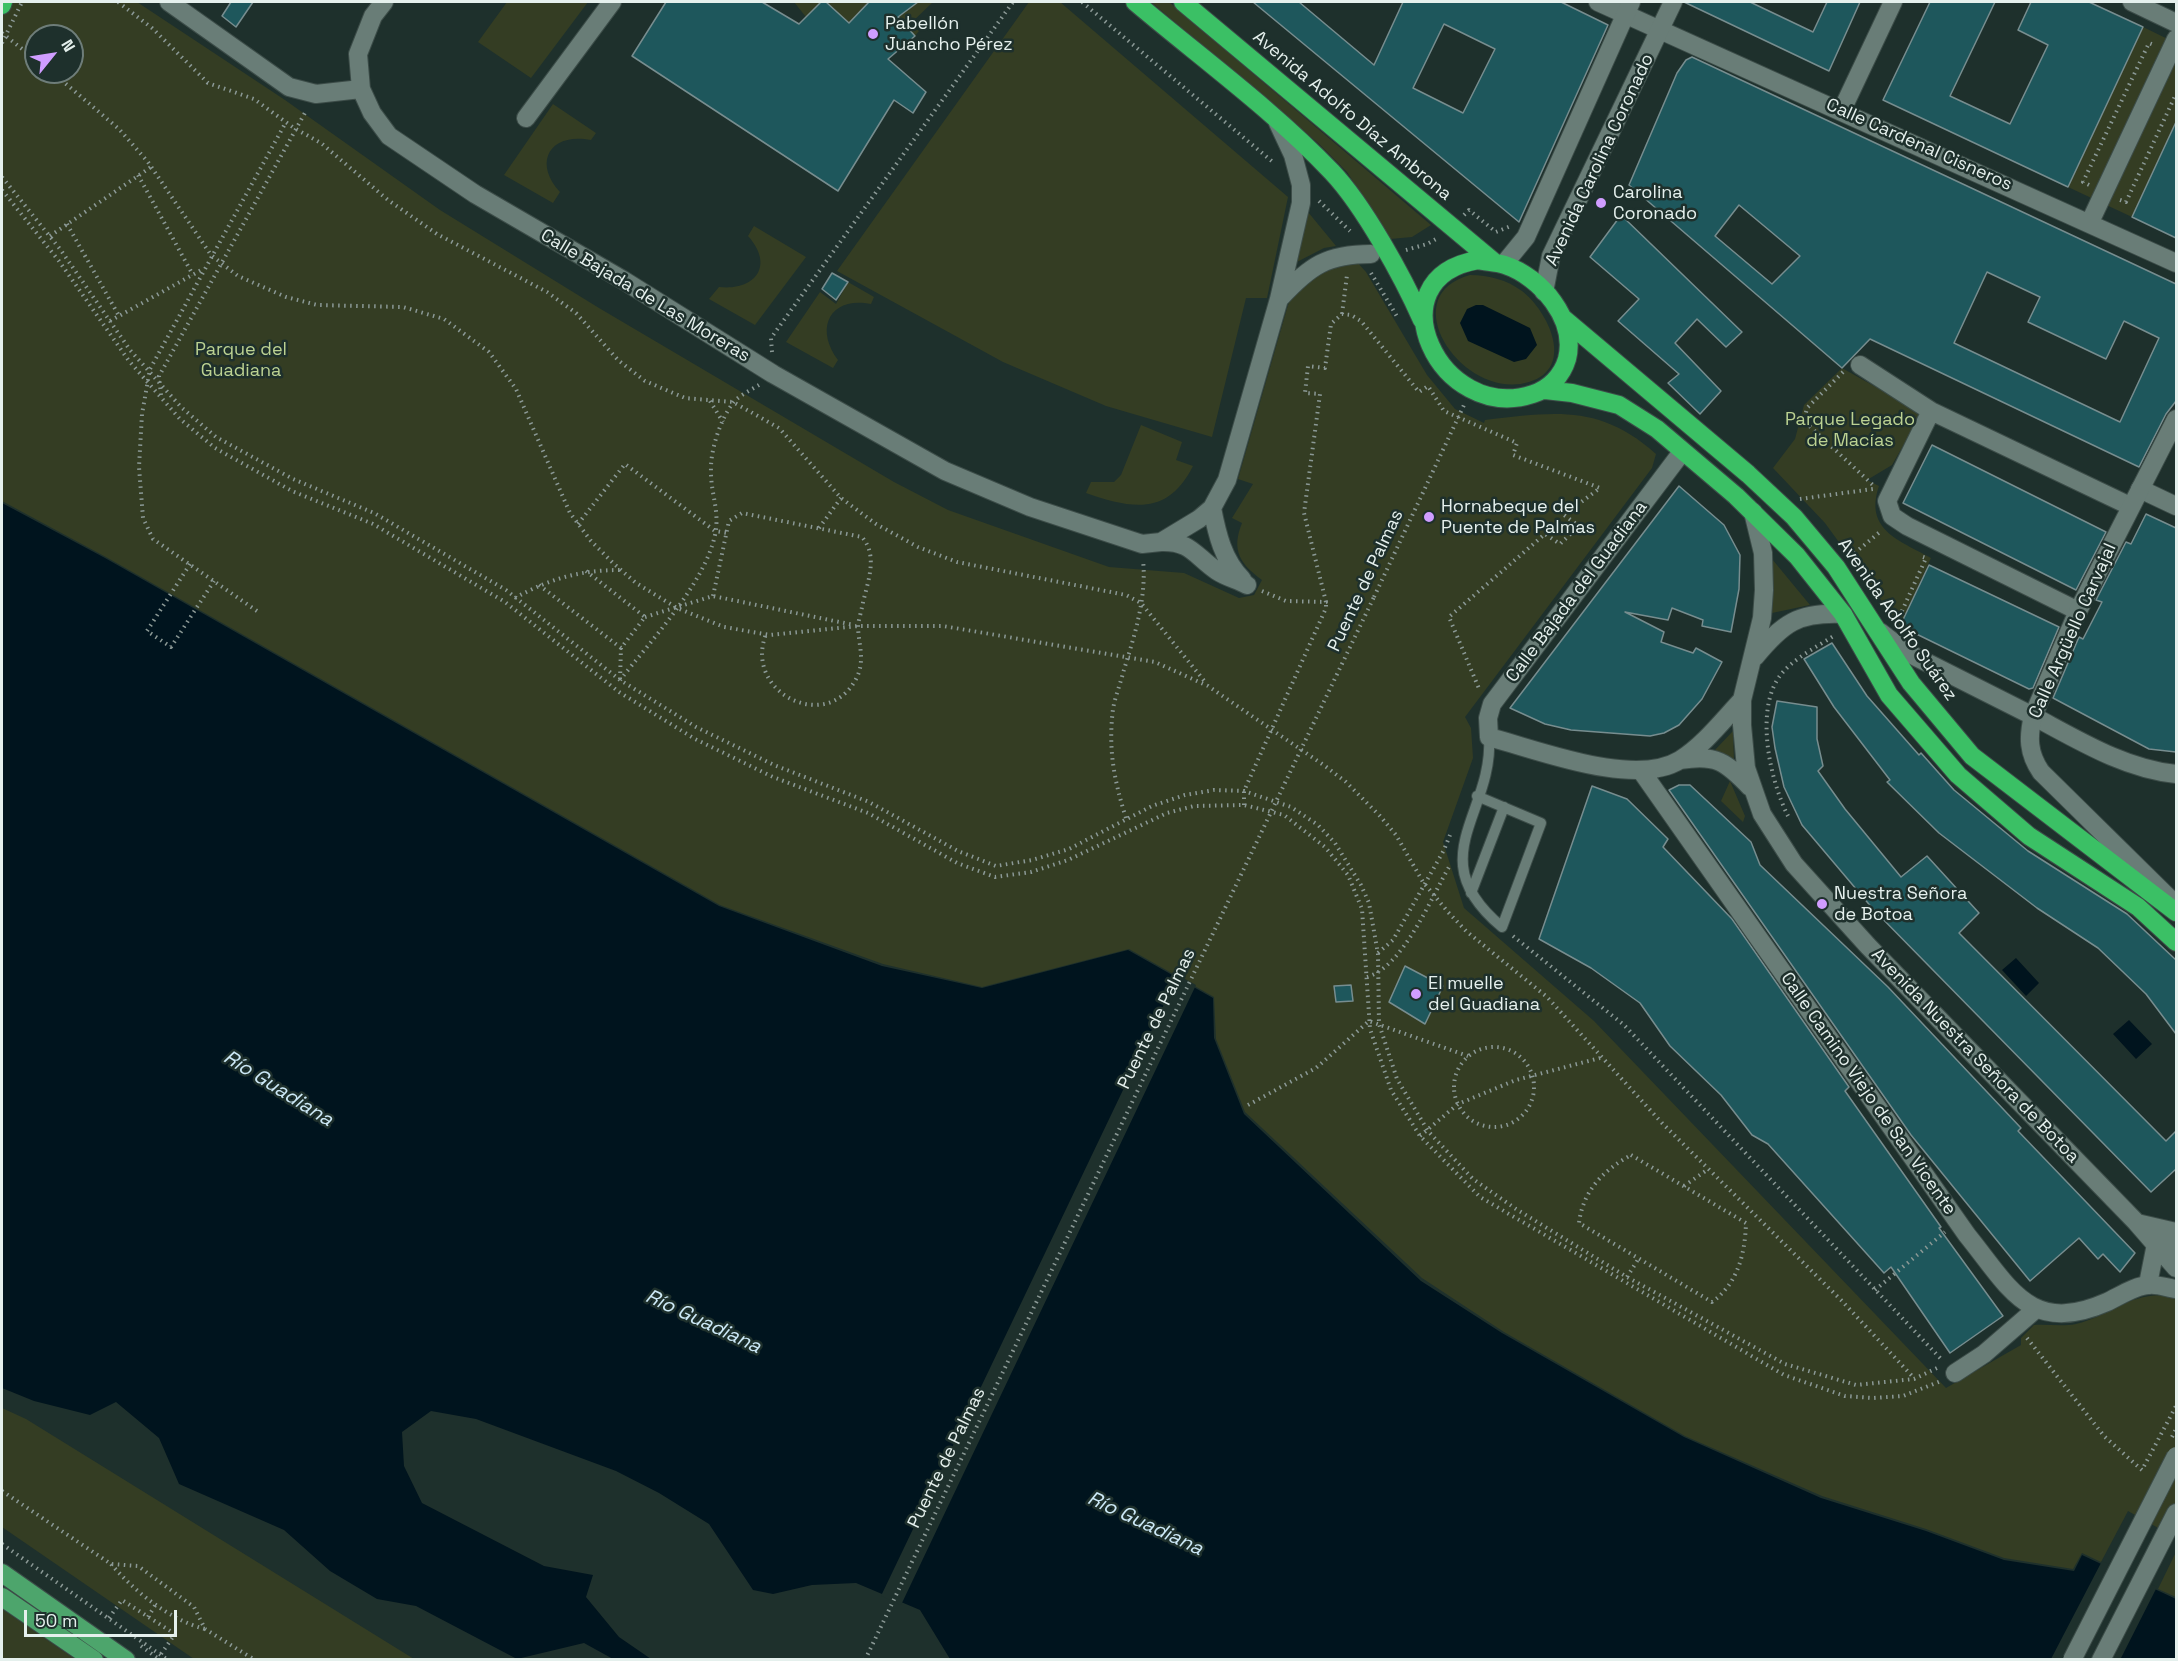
<!DOCTYPE html>
<html>
<head>
<meta charset="utf-8">
<style>
  body { margin:0 }
  #map { position:relative; width:2178px; height:1661px; overflow:hidden; background:#1e302c; font-family:"Space Grotesk",sans-serif }
  canvas { display:block }
  .frame { position:absolute; inset:0; border:3px solid #e5f0ed; pointer-events:none }
  .north { position:absolute; left:24px; top:24px; width:60px; height:60px; box-sizing:border-box; background:#1e302c; border:2px solid #6e7d79; border-radius:50%; rotate:60deg; font-size:16px; font-weight:700; line-height:24px; text-align:center; color:#e5f0ed }
  .north::after { content:''; display:block; margin:auto; width:21px; height:27px; background:#d09dff; clip-path:polygon(50% 0,100% 100%,50% 72%,0 100%) }
  .scale { position:absolute; left:24px; top:1610px; width:153px; height:27px; box-sizing:border-box; border:3px solid #e5f0ed; border-top:0; padding-left:8px; font-size:18px; line-height:21px; white-space:nowrap; color:#e5f0ed; -webkit-text-stroke:4px #1e302c; paint-order:stroke }
</style>
</head>
<body>
<div id="map">
<canvas width="2178" height="1661"></canvas>
<div class="frame"></div>
<div class="north">N</div>
<div class="scale">50 m</div>
</div>
<script>
const c = document.querySelector('canvas').getContext('2d');
c.lineJoin = 'round';
function fillPath(path, color) {
  c.fillStyle = color;
  c.fill(path, 'evenodd');
}
function trace(path, color, width, dash) {
  c.strokeStyle = color;
  c.lineWidth = width;
  c.lineCap = dash ? 'butt' : 'round';
  c.setLineDash(dash || []);
  c.stroke(path);
}
function write(font, color, halo, rows, align = 'center') {
  c.font = font + ' "Space Grotesk",sans-serif';
  c.lineWidth = 5;
  c.setLineDash([]);
  c.textBaseline = 'middle';
  c.strokeStyle = halo;
  c.fillStyle = color;
  for (const [text, x, y, turn = 0] of rows) {
    c.save();
    c.translate(x, y);
    c.rotate((+turn || 0) * Math.PI / 180);
    c.textAlign = isNaN(turn) ? turn : align;
    if (halo) c.strokeText(text, 0, 0);
    c.fillText(text, 0, 0);
    c.restore();
  }
}
fillPath(new Path2D(`
  M2 2H137L285 100 440 210 599 308 894 482 948 510 1109 567 1184 573 1239 598 1254 595 1262 580C1240 564 1231 550 1242 523L1232 518 1253 484 1238 479 1288 305C1305 274 1324 269 1357 262L1366 272 1427 375 1455 409 1484 423 1485 420C1555 412 1600 404 1656 454L1652 468 1465 717 1471 728 1473 758 1443 842 1464 908 1594 1021 1946 1388 2021 1345V1338L2034 1325C2048 1324 2062 1327 2076 1324 2113 1315 2134 1288 2176 1297V1429L2174 1434 2176 1436V1538L2128 1511 2101 1562 2082 1553 2073 1569 2004 1558 1926 1529 1822 1496 1685 1436 1504 1332 1422 1278 1245 1112 1216 1039 1214 997 1129 949 982 987 883 964 720 905 106 557 2 501ZM36 36H72V72H36Z
  M507 2H588L531 78 478 42Z
  M794 2H933L910 24 919 31 915 36 806 17Z
  M1029 2H1060L1288 197 1267 298H1246L1212 437 1106 406 1003 362 837 271Z
  M1151 2H1169L1431 225 1412 237 1390 239 1347 172 1318 143Z
  M2143 27 2176 43V122L2132 217 2068 187Z
  M553 104 596 133 591 140C551 132 532 161 560 192L553 203 504 175Z
  M1308 212 1336 246 1324 248 1295 263Z
  M754 226 806 257 755 325 709 299 719 287C755 291 775 266 748 236Z
  M1470 275C1489 275 1507 280 1522 291 1548 311 1576 368 1529 382 1463 402 1392 296 1470 275Z
  M848 282 874 297 871 304C830 296 814 328 838 360L833 368 786 342 820 292 836 304Z
  M1842 368 1922 413 1892 465 1867 480 1879 486C1864 530 1899 540 1931 558L1900 626 1825 523 1773 468 1795 439 1804 405Z
  M1141 425 1182 442 1176 460 1193 466C1168 516 1132 509 1086 493L1091 482H1114L1121 475Z
  M1772 559 1810 605 1772 613Z
  M1733 731 1734 761 1714 751Z
  M1730 781 1745 816 1743 822 1721 801Z
  M2 1408 26 1419 414 1659H194L2 1527Z
  M2176 1552V1597L2158 1589Z
  M2 1609 75 1659H2Z`), '#343d23');
fillPath(new Path2D(`
  M1476 305H1483L1530 328 1537 345 1526 359 1514 362 1468 341 1460 323 1467 309Z
  M2 503 105 558 719 906 882 966 982 988 1128 950 1213 998 1214 1038 1244 1114 1421 1281 1502 1333 1684 1437 1821 1498 1926 1531 2004 1560 2074 1571 2082 1555 2176 1599V1659H950L920 1610 856 1583 812 1585 773 1594 753 1590 709 1524 659 1493 616 1471 476 1419 431 1411 402 1432 404 1466 422 1503 544 1566 593 1575 586 1597 619 1637 651 1659H613L584 1643 517 1659 416 1606 377 1599 330 1571 284 1530 179 1484 159 1438 116 1402 90 1415 34 1401 2 1388Z
  M2016 958 2039 983 2026 996 2002 970Z
  M2129 1020 2152 1044 2136 1059 2113 1034Z`), '#00141e');
fillPath(new Path2D(`
  M1178 975 1196 985 901 1605 881 1596Z
  M2102 1561 2157 1587 2120 1660 2051 1659Z`), '#1e302c');
const building = new Path2D(`
  M231 2H253L236 27 222 16Z
  M666 2H762L799 24 821 2H826L849 23 869 2H918L898 17 915 36 888 59 926 92 913 113 894 100 838 191 632 56Z
  M1253 2H1299L1374 65 1403 2H1561L1608 25 1519 222ZM1444 24 1495 49 1463 113 1413 88Z
  M1684 2H1750L1813 32 1827 2H1860L1829 71Z
  M1930 2H1995L1950 96 2010 124 2048 45 2018 30 2031 2H2089L2143 27 2068 187 1883 100Z
  M1692 57 2176 284V401L2166 414 2139 467 1870 339 1842 368 1629 185 1677 73 1686 60ZM1739 205 1800 256 1772 284 1715 236ZM1987 272 2040 297 2028 322 2106 359 2124 321 2159 338 2120 422 1954 343Z
  M2176 122V238L2132 217Z
  M1621 215 1742 332 1726 347 1697 319 1675 343 1721 391 1700 414 1668 383 1679 374 1618 321 1639 299 1590 257Z
  M832 273 848 282 836 300 822 289Z
  M1932 445 2106 532 2076 590 1903 503Z
  M1679 486 1724 525 1740 555 1739 589 1731 632 1702 626 1703 620 1672 608 1668 620 1625 612 1664 632 1661 642 1693 653 1696 648 1722 662 1702 699 1679 725 1664 733 1650 736 1571 730 1545 724 1510 708Z
  M2146 514 2176 528V752L2149 749 2053 698 2079 637 2083 639 2102 602 2096 600 2126 542 2131 544Z
  M1929 565 2059 627 2033 688 2029 689 1900 626Z
  M1832 643 1867 696 1919 755 1921 753 1954 790 2028 851 2127 914 2176 960V1034L2146 994 2098 948 2037 908 1939 833 1887 782 1890 780 1834 707 1804 659Z
  M1777 701 1817 707V739L1823 766 1818 771 1845 809 1901 877 1927 856 1979 913 1959 933 2166 1141 2176 1131V1169L2151 1192 1873 909 1802 825 1784 787 1775 748 1772 727Z
  M1679 785H1690L1751 842 1760 865 1888 987 2021 1128 2018 1131 2135 1253 2120 1272 2103 1254 2098 1259 2079 1238 2030 1281 1911 1135 1669 790Z
  M1592 786 1627 799 1668 839 1663 847 1732 919 1849 1087 1845 1091 1941 1227 1939 1228 2003 1316 1950 1353 1891 1267 1884 1273 1768 1144 1752 1135 1721 1095 1670 1046 1640 1003 1591 968 1539 939Z
  M1405 966 1443 986 1425 1024 1389 1002Z
  M1351 985 1353 1001 1336 1002 1334 986Z`);
fillPath(building, '#1e575c');
trace(building, '#778d8f', 1.5);
const lane = new Path2D(`
  M1477 796 1541 823 1502 927C1419 858 1494 814 1489 737
  M1471 893 1504 807`);
const street = new Path2D(`
  M169 2 289 87 316 94 361 89
  M384 2 373 16 358 54 361 89 372 113 389 136 475 194 623 280 773 374 945 471 1030 507 1142 544 1161 542 1199 519 1212 508 1227 480 1279 299 1301 203V185L1293 155 1278 123
  M1598 2 2176 263
  M2132 2 2176 23
  M1842 110 1893 2
  M526 118 612 2
  M2090 222 2176 39
  M1281 297C1310 266 1327 254 1371 254
  M1860 365 1931 411 2130 506
  M1931 411 1887 501 1892 516 1907 526 2078 611
  M1682 452 1492 704 1488 718 1489 737C1539 750 1634 788 1680 760 1704 745 1723 720 1742 700
  M2140 489 2176 506
  M1212 508C1217 534 1223 560 1242 579
  M1753 512 1763 553 1764 590 1762 618 1742 700V725L1746 768 1762 814 1794 864 1868 946 2136 1222 2176 1268
  M1161 542C1191 541 1195 556 1217 571 1226 577 1238 580 1247 585
  M1755 657C1783 623 1798 612 1843 614
  M2033 716C2078 740 2125 769 2176 774
  M1681 760C1716 754 1726 762 1750 787
  M1642 772 1967 1235C2010 1288 2030 1336 2107 1302 2118 1297 2136 1285 2149 1285 2158 1284 2168 1288 2176 1289
  M2137 1223 2176 1232
  M2148 1284 2156 1244 2176 1249
  M1955 1373 1984 1354 2036 1309`);
const secondary = new Path2D(`
  M1504 264 1526 237 1631 2
  M1544 292 1551 256 1673 2
  M1880 632 1906 652 2033 716
  M2175 904 2041 772C2028 753 2028 737 2033 716L2078 611 2176 419
  M2101 1660 2176 1513`);
const primary = new Path2D(`
  M2 1573 126 1660
  M2 1597 94 1660`);
const highway = new Path2D(`
  M1135 2C1200 57 1273 110 1332 172 1364 206 1403 277 1422 320
  M1183 2 1494 262
  M2 5 3 2
  M1478 260C1486 262 1496 262 1505 265 1541 277 1577 320 1567 359 1562 376 1549 389 1533 394 1440 425 1371 278 1478 260Z
  M1564 319 1748 474 1794 517 1836 567 1911 683 1972 756 2176 912
  M1545 390 1572 393 1619 405 1657 429 1736 496 1797 556 1843 614 1889 695 1958 775 2029 836 2138 907 2176 942`);
trace(lane, '#3c4c48', 12);
trace(street, '#3c4c48', 20);
trace(secondary, '#3c4c48', 20);
trace(primary, '#3c4c48', 20);
trace(highway, '#3c4c48', 20);
trace(new Path2D(`
  M118 2 152 28 208 83 254 99 294 128 321 143 388 200 437 234 547 292 576 313 618 360 645 381 685 398 733 402 779 428 841 498 876 524 918 547 957 562 1126 595 1141 603 1206 683
  M1082 2 1274 163
  M2 33 36 60
  M52 72 119 129 148 162 211 255 238 276 286 297 317 305 403 307 444 319 489 352 516 389 570 513 591 541 613 563 636 583 677 608 724 627 770 635 858 626H943L1155 662 1208 686 1325 766 1346 782 1380 816 1396 835 1423 882 1448 912 1466 931 1547 997 1662 1123 1841 1300 1914 1378
  M138 175 193 275
  M2 177 60 249 130 350 181 407 216 437 293 479 374 513 506 590 620 680 696 727 774 765 869 802 958 851 996 866 1032 860 1069 849 1152 806 1185 795 1214 790 1244 791 1291 807 1318 825 1335 843 1361 885 1369 903 1378 954 1379 1024 1397 1079 1428 1131 1473 1179 1516 1209 1627 1277 1785 1364 1856 1385 1914 1379 1937 1368
  M2089 185 2083 182 2149 43 2154 45
  M2 190 59 261 129 361 180 419 215 448 292 491 373 524 505 602 619 692 695 739 773 777 868 813 957 863 995 877 1031 872 1068 860 1167 813 1194 806 1244 805 1284 815 1325 847 1348 875 1362 909 1370 1029 1391 1090 1420 1136 1480 1197 1784 1375 1845 1396 1873 1398 1903 1396 1941 1381
  M2120 200 2126 202 2176 94
  M1319 201 1350 231
  M1464 215 1469 210 1496 232 1511 226
  M67 224 119 316
  M50 236 151 167
  M1406 250 1427 244 1438 238
  M1371 273 1398 318
  M1342 314 1347 275
  M110 321 203 269
  M772 352 771 338 1013 2
  M1843 372 1807 408 1804 421 1874 486
  M161 395 159 376 306 111
  M710 401 723 422
  M1800 499 1873 489
  M578 524 625 464 715 531 727 533
  M819 528 841 498
  M1850 557 1881 531
  M190 564 147 631 171 647 214 581
  M539 585 621 648 645 617 586 571
  M1262 591 1286 601 1326 602 1304 513 1320 394 1305 393 1308 366 1325 368 1331 324 1342 314 1351 315 1361 321 1419 392 1428 386 1444 411 1517 443 1513 455 1600 488 1564 515 1579 526 1560 544 1545 534 1449 617 1480 691
  M713 596 729 521 742 513 862 537C879 557 867 583 862 607 861 612 859 619 858 625 858 644 866 660 856 679 827 734 743 693 766 634
  M1374 597 1464 405
  M515 598C549 579 580 570 620 570
  M257 611 153 539 143 518 139 467 142 414 150 369 286 122
  M645 617 713 596 854 625
  M1897 622 1926 558 1923 557
  M620 679 621 648
  M620 680C650 642 705 583 715 535 720 511 711 495 711 472 710 451 720 420 733 403 738 396 751 390 759 385
  M1244 805V791L1326 608V602
  M1788 816C1770 780 1755 712 1779 677 1792 659 1817 647 1835 635
  M1126 818C1114 780 1108 749 1113 709 1115 697 1120 685 1123 673 1134 637 1147 598 1143 560
  M1513 936 1624 1025 1942 1360
  M1378 953 1393 940 1444 850 1450 835
  M1367 977C1403 967 1431 898 1449 867
  M1454 1087a40 40 0 1 1 80 0a40 40 0 1 1-80 0Z
  M1248 1105 1316 1068 1369 1021 1468 1056
  M1420 1136 1458 1104 1516 1080 1600 1058
  M1631 1155 1746 1223C1745 1254 1738 1283 1712 1302L1579 1223C1583 1190 1604 1170 1631 1155Z
  M1684 1186 1707 1170
  M1627 1277 1639 1258
  M1875 1290 1945 1232
  M2027 1338 2104 1436 2142 1470 2176 1406
  M2 1491 111 1564 138 1566 194 1607 205 1629 255 1660
  M2 1544 168 1660
  M111 1564C135 1592 170 1620 205 1629
  M148 1617 156 1604
  M109 1618 122 1600 175 1634 161 1654
  M141 1646 160 1660`), '#8b9996', 4, [1.5, 4.5]);
trace(lane, '#697d77', 10);
trace(street, '#697d77', 18);
trace(secondary, '#697d77', 18);
trace(primary, '#4da56c', 18);
trace(highway, '#3bc065', 18);
const secondaryBridge = new Path2D(`
  M2072 1660 2176 1456`);
trace(secondaryBridge, '#3c4c48', 20, []);
trace(new Path2D(`
  M2 43 22 2
  M2172 1437 2176 1429
  M865 1660 1374 597`), '#8b9996', 4, [1.5, 4.5]);
trace(secondaryBridge, '#697d77', 18);
for (const [x, y, r, color] of [
  [873,34,6,"#d09dff"],
  [1601,203,6,"#d09dff"],
  [1429,517,6,"#d09dff"],
  [1822,904,6,"#d09dff"],
  [1416,994,6,"#d09dff"]
]) {
  const dot = new Path2D();
  dot.arc(x, y, r, 0, 2 * Math.PI);
  c.fillStyle = color;
  c.fill(dot);
  trace(dot, '#1e302c', 2);
}
write('18px', '#e5f0ed', '#1e302c', [
  ["Pabellón",885,24],
  ["Juancho Pérez",885,45],
  ["Carolina",1613,193],
  ["Coronado",1613,214],
  ["Hornabeque del",1441,507],
  ["Puente de Palmas",1441,528],
  ["Nuestra Señora",1834,894],
  ["de Botoa",1834,915],
  ["El muelle",1428,984],
  ["del Guadiana",1428,1005]
], 'left');
write('18px', '#e5f0ed', '#1e302c', [
  ["Avenida Adolfo Díaz Ambrona",1352,116,40],
  ["Calle Cardenal Cisneros",1919,145,24],
  ["Avenida Carolina Coronado",1600,160,-65],
  ["Calle Bajada de Las Moreras",645,296,31],
  ["Puente de Palmas",1366,581,-65],
  ["Calle Bajada del Guadiana",1577,592,-53],
  ["Avenida Adolfo Suárez",1897,620,55],
  ["Calle Argüello Carvajal",2073,631,-66],
  ["Puente de Palmas",1157,1019,-64],
  ["Avenida Nuestra Señora de Botoa",1975,1056,46],
  ["Calle Camino Viejo de San Vicente",1868,1094,55],
  ["Puente de Palmas",947,1458,-64]
]);
write('18px', '#bcd292', '#1e302c', [
  ["Parque del",241,350],
  ["Guadiana",241,371],
  ["Parque Legado",1850,420],
  ["de Macías",1850,441]
]);
write('italic 20px', '#cde9f7', '#1e302c', [
  ["Río Guadiana",278,1089,32],
  ["Río Guadiana",703,1322,25],
  ["Río Guadiana",1145,1524,25]
]);
</script>
</body>
</html>
